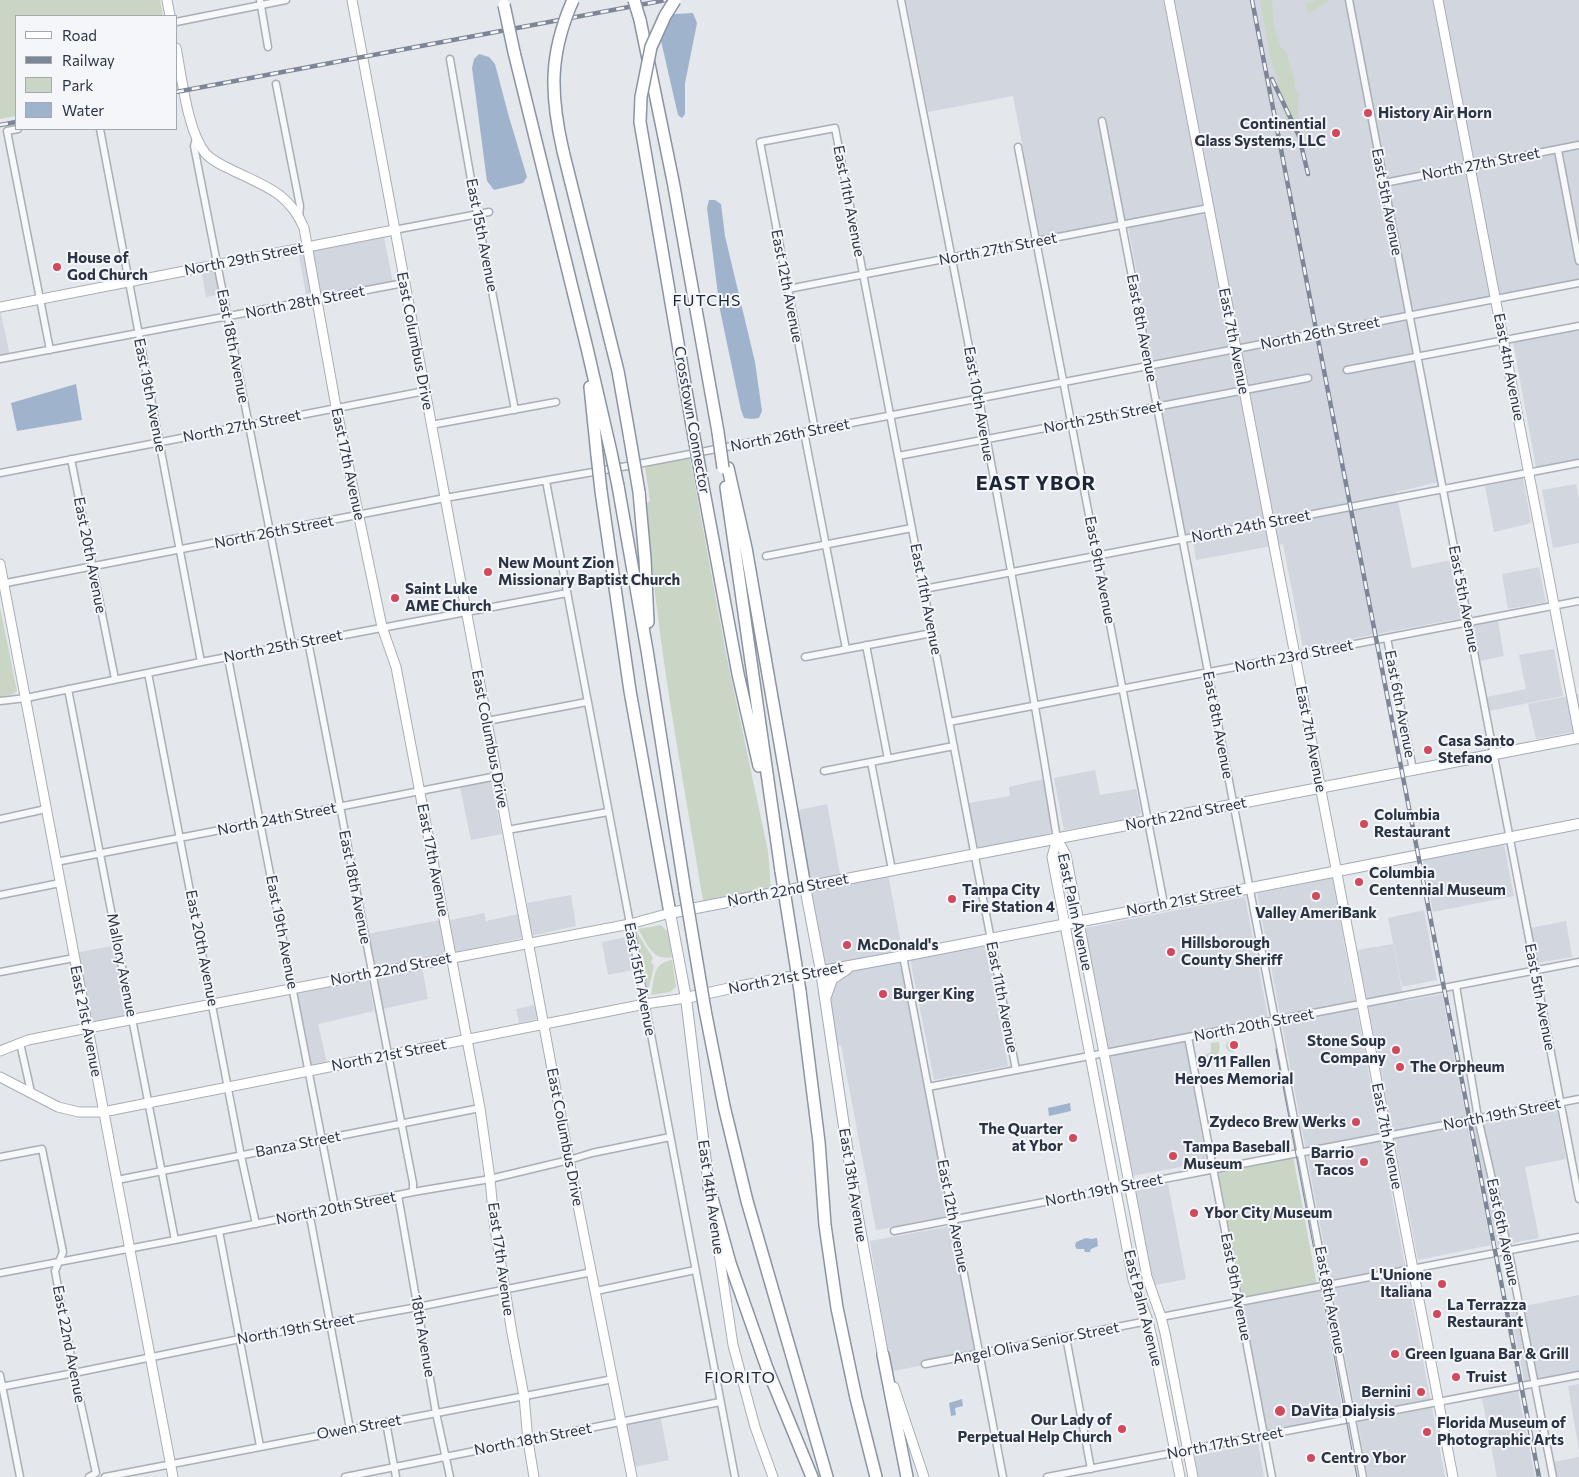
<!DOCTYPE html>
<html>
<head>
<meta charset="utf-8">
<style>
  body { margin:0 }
  #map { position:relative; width:1579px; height:1477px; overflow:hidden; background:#e4e7ec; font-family:Commissioner,sans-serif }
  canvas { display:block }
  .legend { position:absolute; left:15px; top:15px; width:162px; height:115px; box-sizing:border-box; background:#f4f6f9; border:1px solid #a4a8b1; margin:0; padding:6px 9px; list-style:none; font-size:15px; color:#2b3445 }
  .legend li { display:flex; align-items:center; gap:10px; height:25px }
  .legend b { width:25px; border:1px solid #a4a8b1 }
</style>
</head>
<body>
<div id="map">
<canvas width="1579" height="1477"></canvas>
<ul class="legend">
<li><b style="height:6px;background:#fff"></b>Road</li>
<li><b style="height:6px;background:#7d8696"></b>Railway</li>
<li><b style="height:14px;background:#c9d6c5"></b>Park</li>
<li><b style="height:14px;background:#9fb4cc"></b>Water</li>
</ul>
</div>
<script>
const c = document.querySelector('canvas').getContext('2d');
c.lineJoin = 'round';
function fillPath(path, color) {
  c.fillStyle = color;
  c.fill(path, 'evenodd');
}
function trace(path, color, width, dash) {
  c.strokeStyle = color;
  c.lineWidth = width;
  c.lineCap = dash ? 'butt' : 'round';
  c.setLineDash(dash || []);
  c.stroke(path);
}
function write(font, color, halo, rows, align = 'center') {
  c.font = font + ' Commissioner,sans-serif';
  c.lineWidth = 4;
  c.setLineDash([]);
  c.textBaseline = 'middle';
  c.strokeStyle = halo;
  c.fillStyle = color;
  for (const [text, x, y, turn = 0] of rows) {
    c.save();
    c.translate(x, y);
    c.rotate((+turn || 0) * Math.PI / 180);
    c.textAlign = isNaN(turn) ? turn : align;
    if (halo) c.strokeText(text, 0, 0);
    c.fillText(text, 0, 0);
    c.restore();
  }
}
fillPath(new Path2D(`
  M906 0H1579V285L1409 318 1439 482 1396 492 1412 568 1451 560 1462 618 1303 648 1283 544 1196 560 1192 535H1186L1127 221 1040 237 1013 96 928 112Z
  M383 232 393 283 307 301 298 250Z
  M216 266 222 294 206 297 201 269Z
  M0 309 10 356 0 358Z
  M1579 330V459L1536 467 1513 342Z
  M1523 478 1531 523 1494 532 1485 486Z
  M1576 484 1579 498V543L1553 548 1542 490Z
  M1539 567 1546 602 1508 609 1502 574Z
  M1498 621 1504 656 1480 661 1474 625Z
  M1554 649 1563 696 1489 711 1487 697 1526 689 1519 655Z
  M1579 694V731L1536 739 1528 704Z
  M1095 770 1100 795 1136 789 1141 812 1137 818 1064 830 1054 778Z
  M1043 779 1053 830 1046 836 978 848 969 803 1010 796 1009 787Z
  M491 780 502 834 471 840 460 787Z
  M827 804 842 884 888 874 952 1217 876 1230 841 1045 835 1046 794 811Z
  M1504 844 1514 896 1433 912 1423 860Z
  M1332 878 1445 1477H1368L1257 893Z
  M571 895 576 926 453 953 447 921 484 913 486 921 528 912 527 903Z
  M1245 897 1268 1017 1183 1034 1207 1162 1132 1176 1085 928Z
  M1424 910 1437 980 1402 987 1388 918Z
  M440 920 446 950 442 955 373 970 367 934Z
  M1566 921 1572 957 1537 963 1531 928Z
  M631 936 637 969 608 975 602 942Z
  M1393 944 1404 1001 1442 994 1491 1245 1418 1260 1357 950Z
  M118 945 132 1020 87 1027 74 953Z
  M988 946 1008 1066 934 1080 910 959Z
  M422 967 428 999 383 1009 376 975Z
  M368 977 374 1011 318 1024 327 1063 311 1066 297 991Z
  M534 1005 537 1019 519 1023 516 1009Z
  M1557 1110 1566 1159 1525 1167 1539 1238 1497 1246 1472 1126Z
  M1168 1184 1186 1279 1151 1286 1133 1191Z
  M951 1226 976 1355 893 1371 887 1348 870 1241Z
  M1320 1287 1344 1419 1266 1433 1240 1302Z
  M1579 1295V1375L1525 1385 1510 1309Z
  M1579 1384V1450L1568 1386Z
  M1518 1390 1535 1477H1497L1482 1398Z
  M660 1415 669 1460 630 1468 622 1423Z
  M1258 1443 1264 1477H1198L1195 1456Z
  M1579 1457V1477H1556L1553 1462Z`), '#d2d6de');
fillPath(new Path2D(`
  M0 0H160L163 16H16V116L0 119Z
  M1260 0H1272L1274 26 1280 46 1286 52 1294 78 1295 89 1300 93C1299 96 1298 98 1298 101 1297 112 1303 126 1286 126L1285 115 1279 95 1278 80 1270 56Z
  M1314 0H1330L1308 13 1306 4Z
  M690 458 726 654 768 851 771 889 703 901C682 769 655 636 647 503L650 501 645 467Z
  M0 607 17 691 13 694 0 697Z
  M661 925 668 932 672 957C652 961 648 945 638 929Z
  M635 931H636L653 958 651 962 654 966 647 996Z
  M672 960 676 987 670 992 651 995C655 978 652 963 672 960Z
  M1226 1046a6 6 0 1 1 12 0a6 6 0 1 1-12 0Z
  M1219 1042C1221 1054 1216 1061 1204 1063L1202 1056 1211 1052V1043Z
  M1293 1156 1317 1285 1241 1300 1216 1170Z`), '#c9d6c5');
fillPath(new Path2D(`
  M693 13 697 23 685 83V114L682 118 678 115 656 19 658 15Z
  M479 54 489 57 495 64 509 117 527 177 523 183 494 190 487 181 472 68 474 59Z
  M709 200H715L721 204 725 236 755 362 762 411 759 418 752 419 744 418 741 410 720 310 707 208Z
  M76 384 82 420 17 431 11 403Z
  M1070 1103 1071 1111 1049 1116 1048 1108Z
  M1086 1238 1091 1239 1097 1238 1098 1246 1091 1249 1090 1252H1085L1084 1249H1077L1075 1246 1076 1242Z
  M962 1399 963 1406 955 1408 956 1415 951 1416 949 1403Z`), '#9fb4cc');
const street = new Path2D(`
  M260 0 268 47
  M901 0C956 279 1012 558 1057 839
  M1349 0 1579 1199
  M176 22 286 0
  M450 59 477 214 515 410
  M276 84 300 206 299 218
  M1102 121 1363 1477
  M18 129 7 131 50 350
  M100 129 201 662
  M196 138 194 146 292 644
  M1018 147 1164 904
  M1558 150 1579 261
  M1384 183 1579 145
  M394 230 489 212
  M788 289 1209 208
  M0 359 404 283
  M1347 370 1579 326
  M431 425 556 402
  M815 430 760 142 835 128 1016 1070
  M804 432 846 649
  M898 456 1308 378
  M71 459 115 679
  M0 473 425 391
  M546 481 735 1477
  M766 556 912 528
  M1 584 445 498 633 465 1579 283
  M924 589 1579 463
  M1387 638 1413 770
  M308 641 413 1183V1192
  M866 645 888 759
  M805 657 932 633
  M228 658 335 1207
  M148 673 241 1156 256 1224
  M68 689 175 1240
  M0 701 26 698 201 662 567 593
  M487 721 587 702
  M949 722 1579 601
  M871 762 892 870
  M824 771 954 746
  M0 819 46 809
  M507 830 608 812
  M56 862 497 776
  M0 895 60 883
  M903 956 1003 1477
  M0 972 74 958
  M1456 986 1478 1118 1510 1258 1553 1477
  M1188 1037 1272 1477
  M20 1043 31 1092
  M928 1087 1579 962
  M0 1157 42 1149 63 1252 55 1271 74 1373 96 1473 89 1477
  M117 1180 480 1108
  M398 1195 436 1413 450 1477
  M308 1213 311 1222 350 1429
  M219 1231 260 1446
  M894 1231 1579 1099
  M0 1273 175 1240 413 1192 490 1179 569 1160 592 1153 670 1137
  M596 1291 695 1270
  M1161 1317 1579 1237
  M1066 1337 1091 1469
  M925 1364 1148 1321
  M0 1375 20 1477
  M0 1387 74 1373 240 1339 418 1307 592 1272
  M386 1422 396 1477
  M105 1477 613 1379
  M345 1477 720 1402
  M1047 1477 1579 1375`);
const secondary = new Path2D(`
  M167 0 170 16
  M352 0 569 1160 632 1477
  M1169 0 1453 1477
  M1438 0 1579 735
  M176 48C182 77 187 131 206 154 213 161 223 166 232 170 264 186 289 192 304 228L336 407 382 627 396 667 480 1108 490 1179 494 1222 512 1333 524 1396 528 1441 534 1477
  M0 307 394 230
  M0 564 173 1477
  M1057 839 1066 855 1147 1277 1161 1317 1165 1333 1193 1477
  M1057 839 1052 857 1133 1280 1148 1321 1154 1346 1180 1477
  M0 1051 28 1040 93 1027 630 924 670 913
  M0 1077 58 1107 79 1112H103L645 1004 686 998
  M714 1220 733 1345 755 1427 773 1477
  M894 1387 924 1477`);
const primary = new Path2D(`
  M805 887 821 971 856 1207 883 1355
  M826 996 832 979 847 969
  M686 998 731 988 903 956 1579 824
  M709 1187 686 998 670 913 1579 738`);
const highway = new Path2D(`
  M640 20 673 181 718 432
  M514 52 587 348 611 452
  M563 151 618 371 630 439
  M661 244 694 437
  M590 387 597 455
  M728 468 746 548 805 887
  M700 470 738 674 759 766
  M618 486 647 650 685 891
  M726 487 781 871
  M601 491 630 691 670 913
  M639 492 645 559 648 622
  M800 991 819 1142 825 1225 837 1308 856 1398 876 1477
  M705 1010 724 1106 747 1201 827 1477
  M709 1187 730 1263 767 1368 812 1477
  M883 1355 907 1477`);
trace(street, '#a9aeb7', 9);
trace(secondary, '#a9aeb7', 11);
trace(primary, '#a3abb8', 12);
trace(highway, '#8b94a3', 14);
trace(street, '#f7f8fa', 6);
trace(secondary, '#fff', 9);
trace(primary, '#fff', 10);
trace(highway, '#fff', 11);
trace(new Path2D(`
  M1276 1049 1357 1477`), '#7d8696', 1);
const rail = new Path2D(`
  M1252 0 1539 1477
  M1272 79 1299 136 1308 174
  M176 92 666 0
  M0 125 16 122`);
trace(rail, '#7d8696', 4.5);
trace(rail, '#f4f6f9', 2.5, [8]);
const highwayBridge = new Path2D(`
  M634 0 640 20
  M504 5 514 52
  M563 151C550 94 549 54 573 0
  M661 244 640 122 641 97 651 47 665 16 675 0
  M718 432 723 468
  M694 437 700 470
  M630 439 639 492
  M611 452 618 486
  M597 455 601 491
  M781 871 800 991
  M685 891 705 1010`);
trace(highwayBridge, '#8b94a3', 14, []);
trace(highwayBridge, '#fff', 11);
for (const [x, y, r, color] of [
  [1368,113,5,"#d1495b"],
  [1336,133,5,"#d1495b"],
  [57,267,5,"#d1495b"],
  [488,572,5,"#d1495b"],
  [395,598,5,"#d1495b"],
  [1428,750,5,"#d1495b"],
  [1364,824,5,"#d1495b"],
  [1359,882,5,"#d1495b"],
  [1316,896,5,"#d1495b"],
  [952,899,5,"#d1495b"],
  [847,945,5,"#d1495b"],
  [1171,952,5,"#d1495b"],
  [883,994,5,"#d1495b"],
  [1234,1045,5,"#d1495b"],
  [1396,1050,5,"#d1495b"],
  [1400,1067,5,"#d1495b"],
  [1356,1122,5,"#d1495b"],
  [1073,1138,5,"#d1495b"],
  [1173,1156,5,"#d1495b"],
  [1364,1162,5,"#d1495b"],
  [1194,1213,5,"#d1495b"],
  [1442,1284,5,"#d1495b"],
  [1437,1314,5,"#d1495b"],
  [1395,1354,5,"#d1495b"],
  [1456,1377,5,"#d1495b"],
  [1421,1392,5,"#d1495b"],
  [1280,1411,6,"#d1495b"],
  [1122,1429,5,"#d1495b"],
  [1427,1432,5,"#d1495b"],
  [1311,1458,5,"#d1495b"]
]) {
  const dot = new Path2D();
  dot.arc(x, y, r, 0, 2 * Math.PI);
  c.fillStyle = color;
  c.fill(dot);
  trace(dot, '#f4f6f9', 2);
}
write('bold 15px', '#2b3445', '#f4f6f9', [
  ["History Air Horn",1378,113],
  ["Continential",1326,124,"right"],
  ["Glass Systems, LLC",1326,141,"right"],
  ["House of",67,258],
  ["God Church",67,275],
  ["New Mount Zion",498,563],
  ["Missionary Baptist Church",498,580],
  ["Saint Luke",405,589],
  ["AME Church",405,606],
  ["Casa Santo",1438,741],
  ["Stefano",1438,758],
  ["Columbia",1374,815],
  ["Restaurant",1374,832],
  ["Columbia",1369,873],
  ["Centennial Museum",1369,890],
  ["Tampa City",962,890],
  ["Fire Station 4",962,907],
  ["Valley AmeriBank",1316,913,"center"],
  ["Hillsborough",1181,943],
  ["County Sheriff",1181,960],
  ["McDonald's",857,945],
  ["Burger King",893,994],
  ["Stone Soup",1386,1041,"right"],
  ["Company",1386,1058,"right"],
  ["9/11 Fallen",1234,1062,"center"],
  ["Heroes Memorial",1234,1079,"center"],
  ["The Orpheum",1410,1067],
  ["Zydeco Brew Werks",1346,1122,"right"],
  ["The Quarter",1063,1129,"right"],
  ["at Ybor",1063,1146,"right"],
  ["Tampa Baseball",1183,1147],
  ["Museum",1183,1164],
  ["Barrio",1354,1153,"right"],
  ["Tacos",1354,1170,"right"],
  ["Ybor City Museum",1204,1213],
  ["L'Unione",1432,1275,"right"],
  ["Italiana",1432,1292,"right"],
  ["La Terrazza",1447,1305],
  ["Restaurant",1447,1322],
  ["Green Iguana Bar & Grill",1405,1354],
  ["Truist",1466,1377],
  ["Bernini",1411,1392,"right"],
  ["DaVita Dialysis",1291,1411],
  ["Our Lady of",1112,1420,"right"],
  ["Perpetual Help Church",1112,1437,"right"],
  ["Florida Museum of",1437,1423],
  ["Photographic Arts",1437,1440],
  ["Centro Ybor",1321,1458]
], 'left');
write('15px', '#2b3445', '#f4f6f9', [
  ["North 27th Street",1481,164,-11],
  ["East 11th Avenue",849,201,79],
  ["East 5th Avenue",1387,202,79],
  ["East 15th Avenue",482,235,79],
  ["North 27th Street",998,249,-11],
  ["North 29th Street",244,259,-11],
  ["East 12th Avenue",787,286,79],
  ["North 28th Street",305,302,-11],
  ["East 8th Avenue",1142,328,79],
  ["North 26th Street",1320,333,-11],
  ["East Columbus Drive",415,341,79],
  ["East 7th Avenue",1234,341,79],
  ["East 18th Avenue",233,346,79],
  ["East 4th Avenue",1509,367,79],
  ["East 19th Avenue",150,395,79],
  ["East 10th Avenue",979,404,80],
  ["North 25th Street",1103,417,-11],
  ["Crosstown Connector",692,420,80],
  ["North 27th Street",242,426,-11],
  ["North 26th Street",790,435,-11],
  ["East 17th Avenue",348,464,78],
  ["North 24th Street",1251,526,-11],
  ["North 26th Street",274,532,-11],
  ["East 20th Avenue",90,555,79],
  ["East 9th Avenue",1100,570,79],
  ["East 11th Avenue",926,599,79],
  ["East 5th Avenue",1464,599,79],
  ["North 25th Street",283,646,-11],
  ["North 23rd Street",1294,656,-11],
  ["East 6th Avenue",1400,704,79],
  ["East 8th Avenue",1218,725,79],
  ["East Columbus Drive",490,739,79],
  ["East 7th Avenue",1311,739,79],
  ["North 22nd Street",1186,814,-11],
  ["North 24th Street",277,819,-11],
  ["East 17th Avenue",433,860,79],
  ["East 18th Avenue",355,887,79],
  ["North 22nd Street",788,890,-11],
  ["North 21st Street",1184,900,-11],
  ["East Palm Avenue",1075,912,78],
  ["East 19th Avenue",282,932,79],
  ["East 20th Avenue",202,948,79],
  ["Mallory Avenue",122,965,79],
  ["North 22nd Street",391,969,-11],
  ["North 21st Street",786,978,-11],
  ["East 15th Avenue",640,979,79],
  ["East 11th Avenue",1002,997,79],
  ["East 5th Avenue",1540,997,79],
  ["East 21st Avenue",86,1021,79],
  ["North 20th Street",1254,1025,-11],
  ["North 21st Street",389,1055,-11],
  ["North 19th Street",1502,1114,-11],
  ["East 7th Avenue",1387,1136,79],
  ["East Columbus Drive",565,1137,79],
  ["Banza Street",298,1144,-11],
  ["East 13th Avenue",853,1185,81],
  ["North 19th Street",1104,1190,-11],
  ["East 14th Avenue",711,1197,82],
  ["North 20th Street",336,1208,-11],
  ["East 12th Avenue",953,1216,79],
  ["East 6th Avenue",1503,1232,78],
  ["East 17th Avenue",501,1259,82],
  ["East 9th Avenue",1236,1287,79],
  ["East 8th Avenue",1330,1300,79],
  ["East Palm Avenue",1143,1308,76],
  ["North 19th Street",296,1329,-10],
  ["18th Avenue",423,1336,80],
  ["Angel Oliva Senior Street",1036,1343,-11],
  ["East 22nd Avenue",69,1344,79],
  ["Owen Street",359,1427,-10],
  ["North 18th Street",533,1439,-11],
  ["North 17th Street",1225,1443,-11]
]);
c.letterSpacing = '1px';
write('16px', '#1d2536', '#f4f6f9', [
  ["FUTCHS",707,301],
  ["FIORITO",740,1378]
]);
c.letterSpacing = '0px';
c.letterSpacing = '1px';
write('bold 20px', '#1d2536', '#f4f6f9', [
  ["EAST YBOR",1036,483]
]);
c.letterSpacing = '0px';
</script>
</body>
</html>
